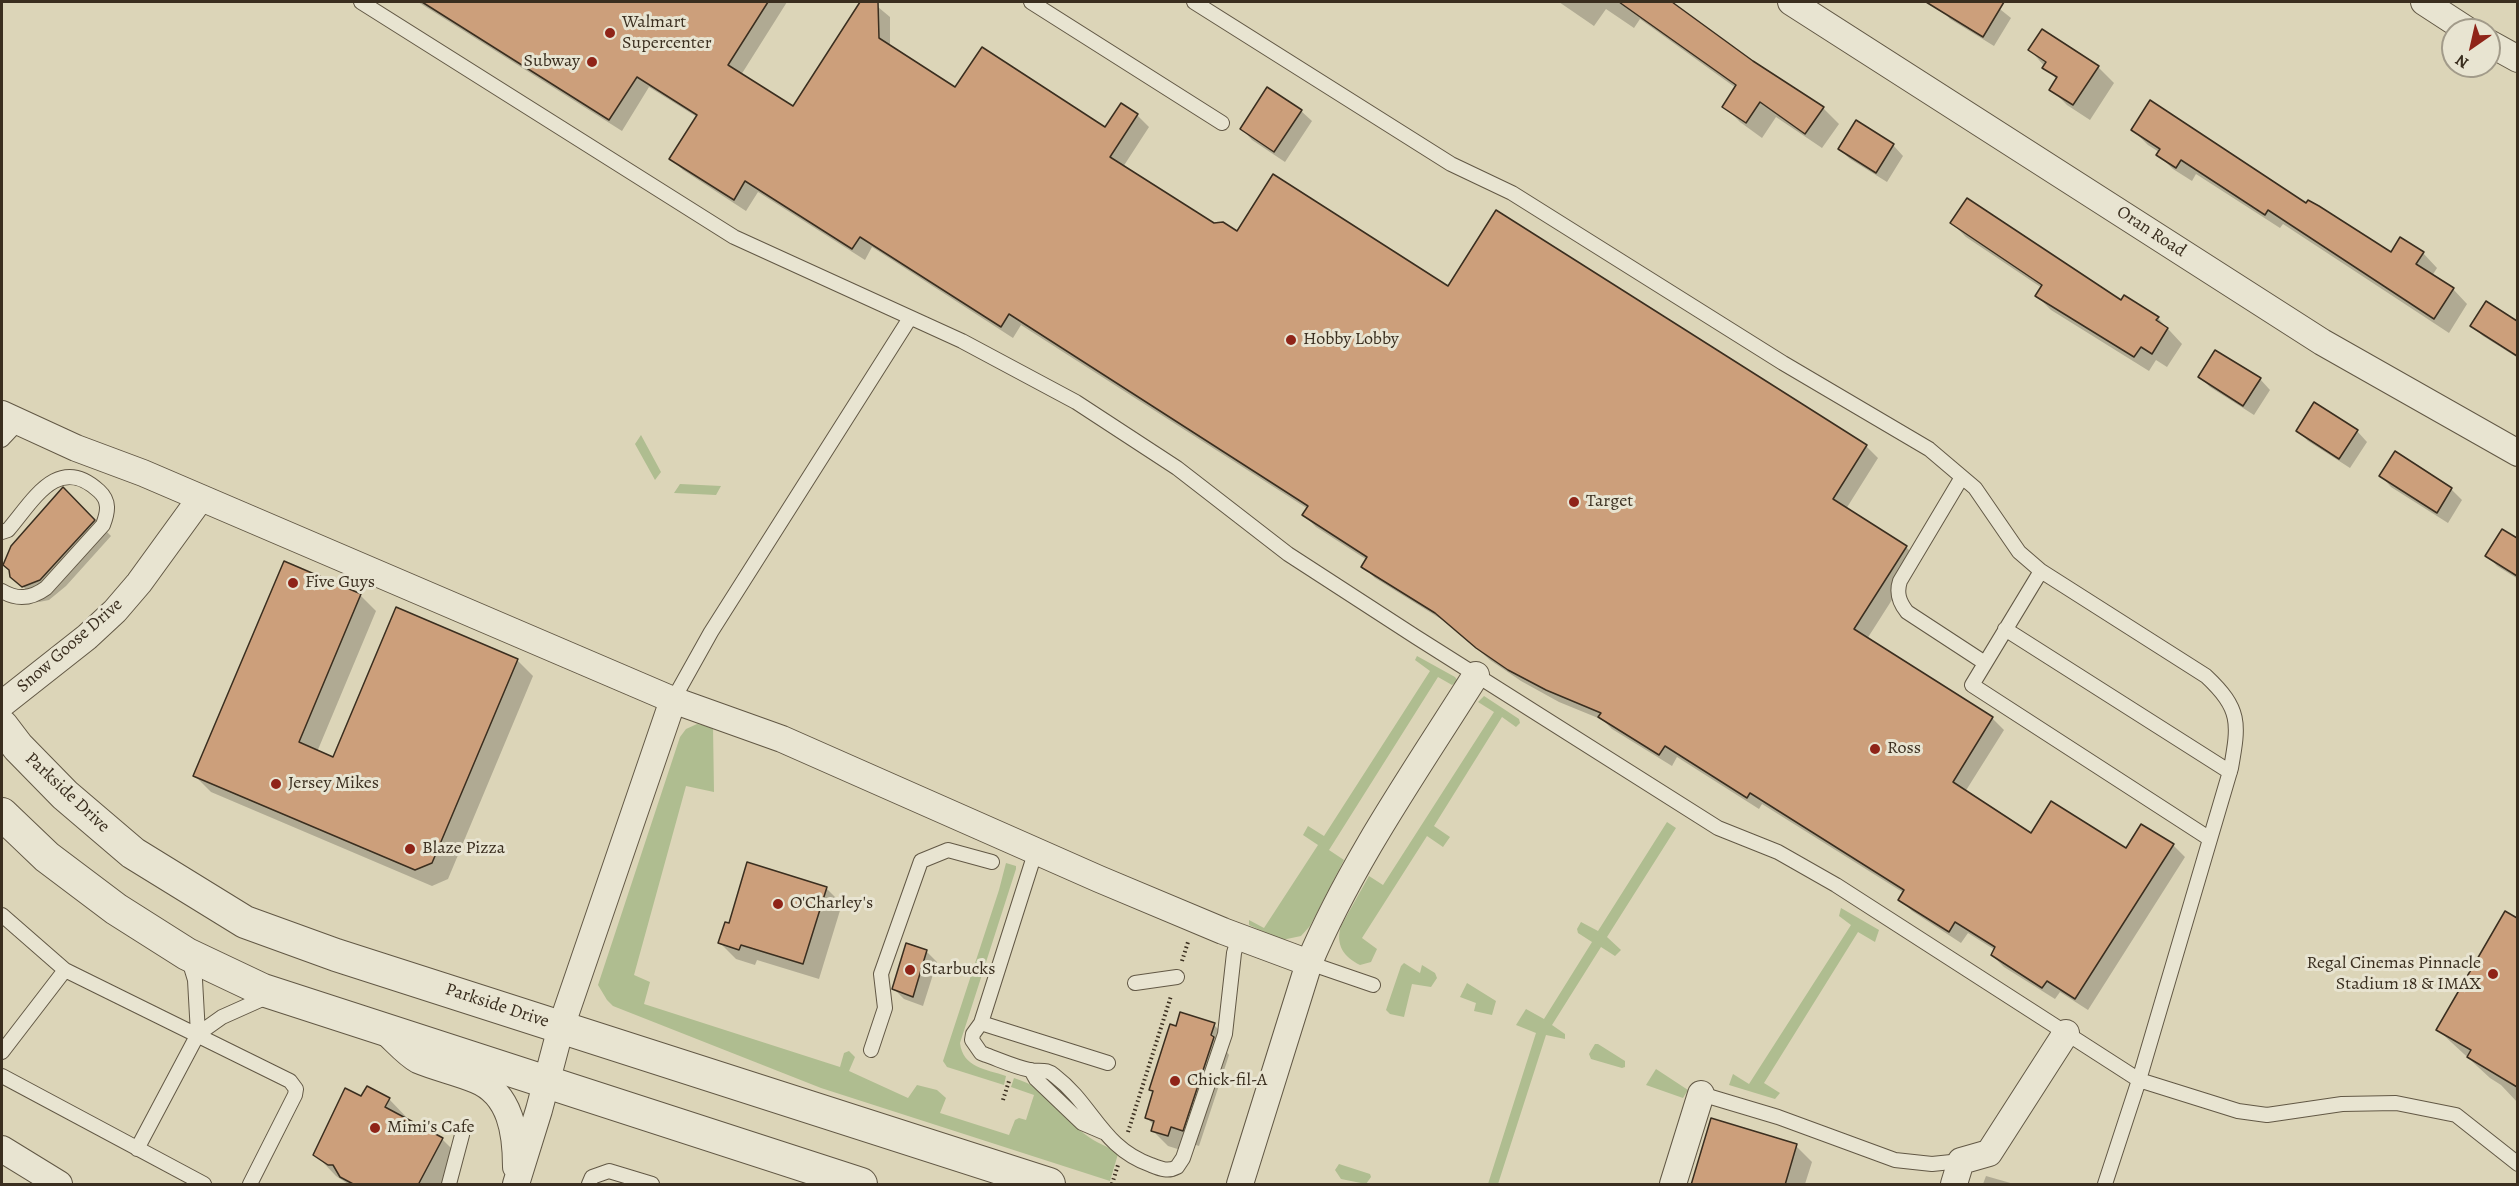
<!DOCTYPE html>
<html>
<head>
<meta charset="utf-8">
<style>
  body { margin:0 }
  #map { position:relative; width:2519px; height:1186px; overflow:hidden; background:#dcd5b8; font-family:Alegreya,serif }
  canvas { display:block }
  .frame { position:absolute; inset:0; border:3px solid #3a2e1f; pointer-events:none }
  .north { position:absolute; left:2441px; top:18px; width:60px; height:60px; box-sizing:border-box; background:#e8e4d1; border:2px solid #a29b8a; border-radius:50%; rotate:214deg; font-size:16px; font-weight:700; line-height:24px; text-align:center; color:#3a2e1f }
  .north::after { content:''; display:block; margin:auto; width:21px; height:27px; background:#8f2418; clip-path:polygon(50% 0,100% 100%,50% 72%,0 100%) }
</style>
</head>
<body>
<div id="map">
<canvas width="2519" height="1186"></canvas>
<div class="frame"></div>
<div class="north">N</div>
</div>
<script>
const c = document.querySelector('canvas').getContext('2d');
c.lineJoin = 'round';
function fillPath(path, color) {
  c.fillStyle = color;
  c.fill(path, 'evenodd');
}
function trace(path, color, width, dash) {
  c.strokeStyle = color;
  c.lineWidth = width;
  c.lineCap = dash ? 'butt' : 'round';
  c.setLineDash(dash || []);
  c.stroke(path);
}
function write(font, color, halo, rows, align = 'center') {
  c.font = font + ' Alegreya,serif';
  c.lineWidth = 6;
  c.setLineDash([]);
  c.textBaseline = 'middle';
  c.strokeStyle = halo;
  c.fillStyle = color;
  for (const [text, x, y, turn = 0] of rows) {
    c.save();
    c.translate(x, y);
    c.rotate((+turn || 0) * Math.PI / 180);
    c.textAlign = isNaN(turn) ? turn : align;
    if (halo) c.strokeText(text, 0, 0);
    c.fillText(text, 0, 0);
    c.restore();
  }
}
fillPath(new Path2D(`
  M641 435 661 472 655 480 635 444Z
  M680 484 721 486 716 495 674 493Z
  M1417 656 1455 677 1458 681 1452 685 1438 677 1329 850 1344 860 1310 926 1301 936 1282 940 1249 925V920L1264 928 1318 845 1303 835 1308 826 1324 836 1430 671 1415 660Z
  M1484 696 1519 719 1520 723 1516 727 1502 717 1434 826 1450 837 1443 847 1427 836 1362 938 1377 949 1371 962 1360 965C1344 957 1335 945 1341 926L1369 876 1383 885 1494 712 1478 702Z
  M697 724 713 726 714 792 686 786 634 975 650 982 644 1004 840 1067 844 1053 849 1051 855 1057 849 1071 908 1098 917 1085 937 1090 946 1098 940 1113 1009 1135 1015 1120 1019 1118 1026 1120 1034 1095 1011 1087 1014 1078C1053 1090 1057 1114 1086 1135 1096 1143 1108 1146 1118 1154L1110 1181 821 1088 613 1006 607 1000 598 985 680 737 686 729Z
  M1667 822 1676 828 1607 937 1621 950 1615 956 1601 947 1552 1025 1565 1034V1039L1546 1035 1498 1184H1488L1536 1033 1516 1025 1526 1009 1544 1019 1592 942 1578 933 1577 929 1581 922 1598 931Z
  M1006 863 1016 866V869L960 1043C963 1068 986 1069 1006 1076L1004 1085 947 1067 943 1061 999 890Z
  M1841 908 1879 930 1875 942 1858 932 1764 1083 1780 1093 1775 1099 1729 1085 1733 1074 1749 1084 1851 925 1839 916Z
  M1404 963 1420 973 1422 965 1435 973 1437 978 1431 987 1412 984 1404 1017 1390 1014 1386 1010 1401 966Z
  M1467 983 1496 1001 1492 1015 1474 1011 1476 1003 1460 997Z
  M1595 1044H1598L1625 1061V1067L1622 1068 1591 1059 1589 1054Z
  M1656 1069 1688 1090 1683 1098 1646 1085Z
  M1339 1164 1370 1174 1371 1177 1366 1184 1341 1179 1335 1170Z`), '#afbd90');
fillPath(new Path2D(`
  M418 2H787L741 75 794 108 862 2H872L890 17V47L956 90 1106 129 1137 115 1149 127 1123 167 1213 225 1238 233 1449 288 1866 446 1878 458 1846 509 1906 547 1918 559 1867 639 1992 718 2004 730 1965 792 2031 835 2126 850 2173 845 2185 857 2088 1010 2060 992 2055 999 2004 967 1992 955 1995 950 1968 933 1961 943 1912 911 1900 899 1904 893 1762 804 1759 809 1677 757 1672 766 1612 729 1603 720 1559 702 1521 681 1490 660 1449 624 1375 578 1363 566 1367 560 1316 527 1304 515 1308 509 1021 325 1013 338 872 247 865 260 758 192 746 211 683 170 671 159 697 117 649 87 622 131Z
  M1559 2H1661L1666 5 1669 2 1752 62 1823 108 1839 124 1822 148 1776 117 1762 138 1740 122 1724 106 1736 88 1640 19 1634 28 1606 9 1594 26Z
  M1930 2H1991L2011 18 1994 46 1950 19 1940 8Z
  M2030 50 2098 67 2114 83 2090 120 2067 105 2051 89 2057 80Z
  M1301 111 1312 121 1285 162 1252 140 1242 129Z
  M2133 130 2306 205 2392 254 2423 253 2437 268 2432 276 2453 289 2467 304 2449 333 2283 224 2280 228 2196 174 2192 181 2173 169 2158 155 2159 152 2148 145Z
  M1893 145 1903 156 1887 182 1850 159 1839 149Z
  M1952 223 2158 318 2182 344 2167 367 2156 360 2149 371 2051 310 2037 296 2042 288 1966 237Z
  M2487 303 2518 322V358L2483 336 2472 326Z
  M2200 377 2260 379 2270 390 2254 415 2210 387Z
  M2298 431H2357L2367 442 2350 468 2308 441Z
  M2395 453 2451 489 2462 500 2448 523 2391 487 2381 476Z
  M64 489 111 536 66 586 49 600 39 602 12 576Z
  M2503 531 2518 540V579L2497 566 2487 555Z
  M360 595 376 611 317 752 334 759 517 660 533 676 448 879 432 886 211 792 195 776Z
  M826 888 842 904 819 979 757 960 755 965 736 959 720 943 730 925Z
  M2505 913 2518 920V1103L2501 1085 2490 1078 2438 1030Z
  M907 945 927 952 937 962 923 1006 904 999 894 989Z
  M1214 1025 1230 1041 1227 1052 1229 1055 1199 1146 1187 1142 1184 1151 1168 1146 1152 1130 1154 1125 1146 1117 1154 1093 1150 1089Z
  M361 1098 389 1099 410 1121 442 1139 463 1160 450 1184H348L336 1176 315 1154Z
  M1796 1146 1812 1162 1805 1184H1692Z
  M1986 1176 2014 1184H1983Z`), '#0003');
const building = new Path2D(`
  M422 2H768L728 65 793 106 860 2H878L879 38 955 87 982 47 1105 127 1121 103 1138 114 1110 157 1214 223 1223 222 1237 231 1273 174 1448 286 1496 210 1867 445 1833 499 1907 546 1854 629 1993 717 1953 782 2031 833 2051 801 2126 848 2141 824 2174 844 2075 999 2047 981 2042 988 1991 955 1995 947 1955 922 1949 932 1898 900 1904 890 1750 793 1747 798 1665 746 1659 755 1598 717 1601 713 1546 690 1508 670 1476 648 1435 613 1361 567 1367 557 1302 515 1308 506 1009 314 1001 327 860 237 852 249 745 181 734 200 669 159 697 115 637 77 609 120Z
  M1619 2H1672L1753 61 1824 107 1805 134 1760 102 1746 123 1722 107 1736 85Z
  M1926 2H2004L1983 37Z
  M2042 29 2099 66 2073 105 2049 90 2057 77 2042 68 2046 62 2028 50Z
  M1267 87 1302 110 1274 152 1240 129Z
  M2150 100 2306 203 2308 200 2319 206 2391 252 2400 237 2424 252 2416 264 2454 288 2434 319 2268 210 2265 215 2181 160 2176 168 2156 155 2160 149 2131 130Z
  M1856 120 1894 144 1876 173 1838 149Z
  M1967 198 2121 300 2124 295 2159 317 2156 320 2168 328 2152 354 2141 347 2134 357 2035 296 2042 285 1950 223Z
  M2486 301 2517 321V356L2470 326Z
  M2215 350 2261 378 2243 406 2198 377Z
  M2314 402 2358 430 2339 459 2296 431Z
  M2395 451 2452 488 2437 513 2379 476Z
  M63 487 95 520 40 580 22 587 10 577 9 570 3 565 11 546Z
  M2502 529 2517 538V576L2485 556Z
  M284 561 361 594 299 742 333 757 396 607 518 659 432 863 415 870 193 776Z
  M747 862 827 887 803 964 741 945 739 950 718 943 725 922 729 923Z
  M2505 911 2517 918V1087L2467 1057 2471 1050 2436 1030Z
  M906 943 927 950 913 997 892 989Z
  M1180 1012 1215 1023 1211 1035 1214 1037 1183 1131 1171 1127 1168 1136 1151 1131 1154 1121 1145 1118 1153 1091 1149 1090 1170 1024 1176 1026Z
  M367 1086 390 1098 385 1107 443 1138 418 1185H355L340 1177 333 1165H328L313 1155 345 1088 361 1096Z
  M1711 1118 1797 1144 1785 1185H1691Z`);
fillPath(building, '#cc9f7b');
trace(building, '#3a2e1f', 1.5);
const service = new Path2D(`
  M361 2 734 237 962 341 1076 402 1177 468 1288 554 1416 637 1718 828 1778 852 1836 885 2139 1080 2238 1111 2267 1115 2342 1104 2396 1103 2456 1115 2518 1164
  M1031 2 1222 123
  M1194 2 1451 164 1512 193 1783 363 1929 449 1975 488 2019 552 2041 571 2206 676C2241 709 2239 723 2231 768L2139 1080 2105 1184
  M2 440 19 422
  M1962 477 1900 581C1896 593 1899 602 1907 612L1985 663
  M2 532 8 530C33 501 58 453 99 491 110 501 108 512 103 525L46 588C31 599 17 600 2 591
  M2041 571 1972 685 2210 839
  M2005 629 2230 772
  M673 700 711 632 910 318
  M1036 850 981 1023 973 1034 972 1040 981 1053 986 1055C1000 1060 1015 1067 1030 1070 1040 1072 1046 1068 1055 1076 1093 1105 1102 1148 1151 1165 1161 1169 1168 1172 1177 1167L1183 1158 1225 1034 1234 953 1239 936
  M2 915 65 970 290 1081 296 1089 295 1095 250 1184
  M188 957 195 980 198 1034
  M1309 963 1373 985
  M1135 983 1177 977
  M981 1023 1108 1063
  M871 1050 885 1008 881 974 921 861 948 850 992 862
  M2 1052 65 970
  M1031 1070 1036 1079 1082 1123 1103 1132
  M2 1076 204 1184
  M1701 1094 1778 1117 1895 1160 1932 1164 1961 1161
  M137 1149 198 1034 222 1017 269 996
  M449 1184 462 1135
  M589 1184 592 1177 609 1171 652 1184`);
const minor = new Path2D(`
  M1791 2 2322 342 2518 453
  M2424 2 2467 30
  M2489 43 2518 59
  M2 414 76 448 143 473 673 700 782 739 1099 879 1223 931 1309 963
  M2 704 87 637 115 611 139 583 200 499
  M386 1032C396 1041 407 1054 418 1060 437 1068 457 1072 476 1080 511 1094 516 1134 516 1167
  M2 1149 59 1184
  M516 1184 539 1110 561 1027 673 700
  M1240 1184 1309 963C1352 861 1417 769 1476 675
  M1673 1184 1701 1094
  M1954 1184 1961 1161 1989 1153 2066 1033`);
const tertiary = new Path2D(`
  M2 726 18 747 65 795 133 853 245 922 336 955 1049 1184
  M2 814 47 857 116 909 187 954 263 990 861 1184`);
trace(service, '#625845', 16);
trace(minor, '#625845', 28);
trace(tertiary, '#625845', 34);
trace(new Path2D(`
  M1182 961 1188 942
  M1003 1100 1009 1081
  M1128 1132 1171 996
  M1112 1184 1118 1165`), '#3a2e1f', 4, [1.5, 3]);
trace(service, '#e8e4d1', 14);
trace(minor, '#e8e4d1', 26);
trace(tertiary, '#e8e4d1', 32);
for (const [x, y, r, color] of [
  [610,33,6,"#8f2418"],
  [592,62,6,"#8f2418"],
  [1291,340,6,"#8f2418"],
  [1574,502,6,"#8f2418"],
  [293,583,6,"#8f2418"],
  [1875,749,6,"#8f2418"],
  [276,784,6,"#8f2418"],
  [410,849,6,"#8f2418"],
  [778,904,6,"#8f2418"],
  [910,970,6,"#8f2418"],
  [2493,974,6,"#8f2418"],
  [1175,1081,6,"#8f2418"],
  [375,1128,6,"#8f2418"]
]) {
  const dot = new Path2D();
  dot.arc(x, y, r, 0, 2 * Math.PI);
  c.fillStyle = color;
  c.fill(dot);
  trace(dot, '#e8e4d1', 2);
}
write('18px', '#3a2e1f', '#e8e4d1', [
  ["Walmart",622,23],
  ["Supercenter",622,44],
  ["Subway",580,62,"right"],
  ["Hobby Lobby",1303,340],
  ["Target",1586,502],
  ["Five Guys",305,583],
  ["Ross",1887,749],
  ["Jersey Mikes",288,784],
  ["Blaze Pizza",422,849],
  ["O'Charley's",790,904],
  ["Regal Cinemas Pinnacle",2481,964,"right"],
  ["Stadium 18 & IMAX",2481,985,"right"],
  ["Starbucks",922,970],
  ["Chick-fil-A",1187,1081],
  ["Mimi's Cafe",387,1128]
], 'left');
write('18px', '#3a2e1f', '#e8e4d1', [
  ["Oran Road",2151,232,33],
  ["Snow Goose Drive",70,646,-41],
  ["Parkside Drive",67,793,43],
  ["Parkside Drive",497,1006,18]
]);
</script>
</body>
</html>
